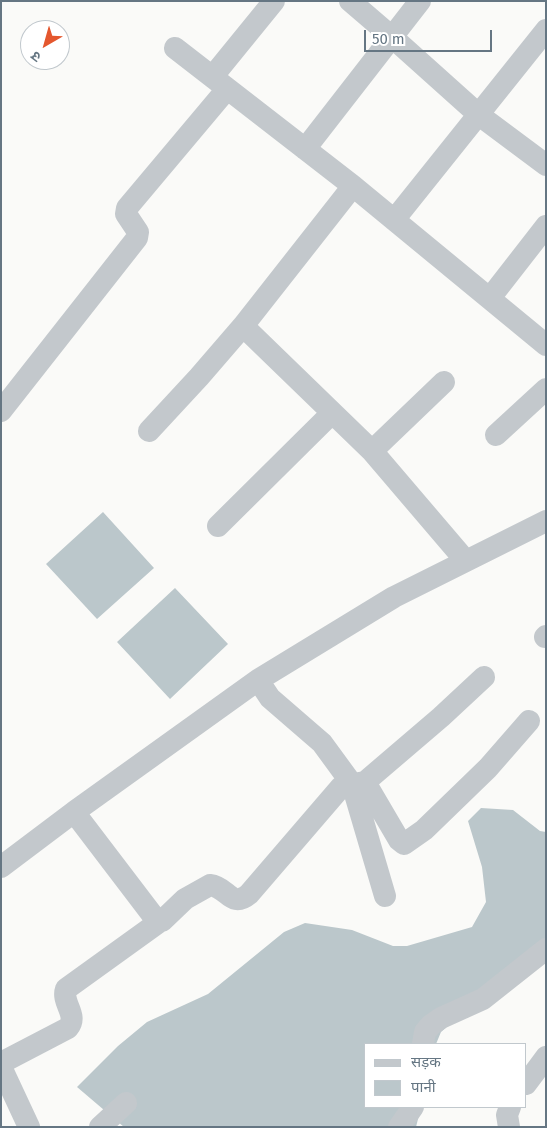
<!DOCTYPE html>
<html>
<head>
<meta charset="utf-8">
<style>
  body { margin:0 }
  #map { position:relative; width:547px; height:1128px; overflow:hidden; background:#fafaf8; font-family:"Fira Sans","Noto Sans Devanagari",sans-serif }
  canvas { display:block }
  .frame { position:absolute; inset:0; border:2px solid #657683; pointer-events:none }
  .legend { position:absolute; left:364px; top:1043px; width:162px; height:65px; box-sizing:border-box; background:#fff; border:1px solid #c1c8cd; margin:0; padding:6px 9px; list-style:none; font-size:15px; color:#657683 }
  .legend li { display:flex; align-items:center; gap:10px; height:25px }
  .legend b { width:25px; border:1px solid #c1c8cd }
  .north { position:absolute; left:20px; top:20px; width:50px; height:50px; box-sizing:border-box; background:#fff; border:1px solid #c1c8cd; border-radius:50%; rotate:218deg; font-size:14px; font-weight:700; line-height:20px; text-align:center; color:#657683 }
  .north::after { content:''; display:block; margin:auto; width:18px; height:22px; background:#e4572e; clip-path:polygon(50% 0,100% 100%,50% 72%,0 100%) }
  .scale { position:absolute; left:364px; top:30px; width:128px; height:22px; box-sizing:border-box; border:2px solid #657683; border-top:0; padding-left:6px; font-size:15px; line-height:18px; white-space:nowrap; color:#657683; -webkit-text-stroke:4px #fff; paint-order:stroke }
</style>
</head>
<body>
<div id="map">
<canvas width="547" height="1128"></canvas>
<div class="frame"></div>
<ul class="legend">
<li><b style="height:6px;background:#c3c8cc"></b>सड़क</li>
<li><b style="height:14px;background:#bbc7cb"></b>पानी</li>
</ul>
<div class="north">उ</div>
<div class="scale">50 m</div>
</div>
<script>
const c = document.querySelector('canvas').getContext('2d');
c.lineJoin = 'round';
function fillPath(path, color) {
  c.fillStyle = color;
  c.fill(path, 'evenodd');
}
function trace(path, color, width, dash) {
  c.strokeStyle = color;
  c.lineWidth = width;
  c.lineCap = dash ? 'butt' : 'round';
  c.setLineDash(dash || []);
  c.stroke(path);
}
fillPath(new Path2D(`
  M103 512 154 568 97 619 46 564Z
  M175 588 228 644 170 699 117 642Z
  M481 808 513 810 540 831 546 832V941L441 1032 436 1044H366V1107H421L416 1127H124L77 1087 118 1046 147 1022 208 994 284 932 305 923 352 930 393 946H407L472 927 486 902 482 867 468 821Z`), '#bbc7cb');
trace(new Path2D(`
  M350 1 392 37 479 115 546 165
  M175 48 353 186 546 345
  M213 76 274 1
  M305 149 420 1
  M394 220 546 30
  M490 298 546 226
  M243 326 372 451 465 560
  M1 411 137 238 138 232 126 214 127 208 227 89
  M149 431 199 377 243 326 353 186
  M496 435 546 389
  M372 451 444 382
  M218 526 332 413
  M545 637 546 636
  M258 680 270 698 322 743 352 784 385 896
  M365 782 399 840 404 844 424 830 488 768 529 721
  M74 812 157 921H162L185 899 210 885C228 887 231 909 249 894L341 787 346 785 365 782 441 717 484 677
  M1 867 74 812 258 680 394 597 546 521
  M423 1044 425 1032 431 1025 441 1018 483 999 546 949
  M1 1063 68 1028C79 1015 61 1003 66 989L159 922
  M1 1067 29 1127
  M526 1084 546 1057
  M100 1127 126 1103
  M399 1127 413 1107
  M509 1127 507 1115 510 1107`), '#c3c8cc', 22);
</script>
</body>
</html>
